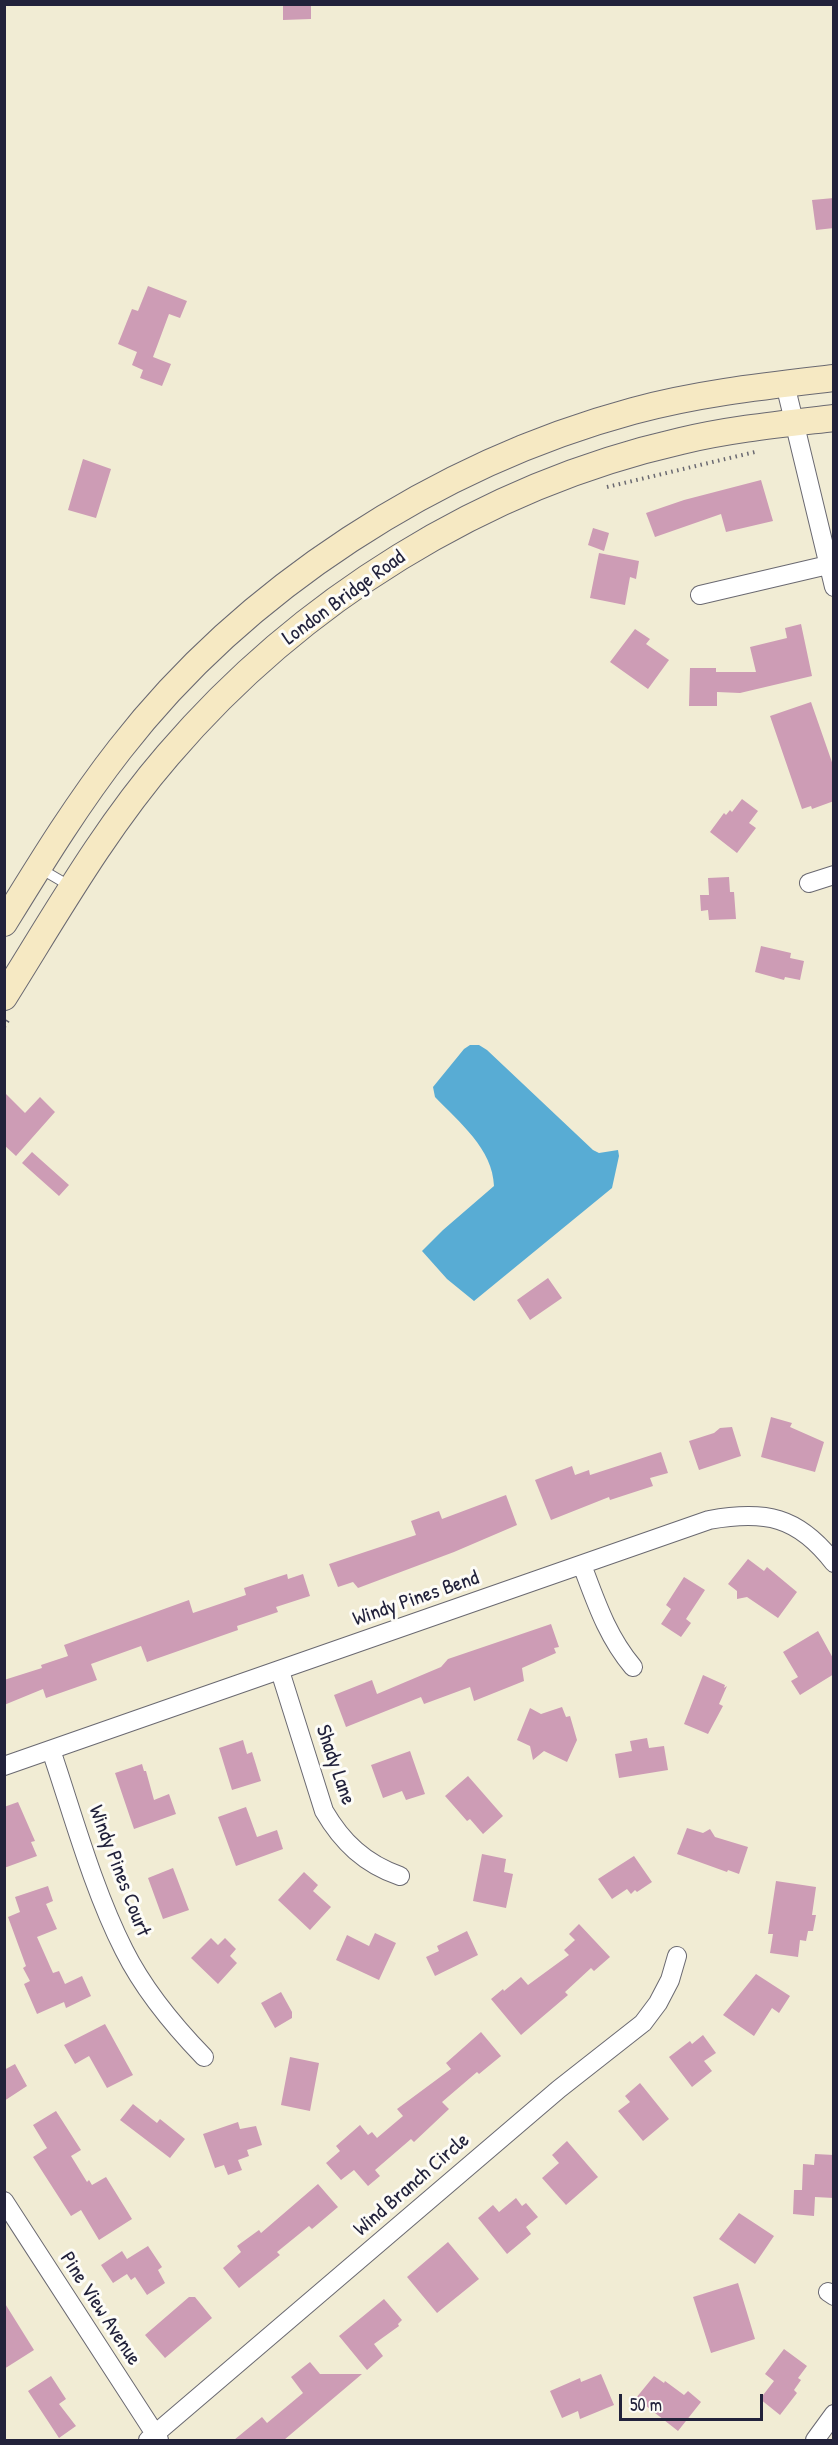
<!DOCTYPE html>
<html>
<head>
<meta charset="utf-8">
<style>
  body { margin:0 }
  #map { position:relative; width:838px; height:2445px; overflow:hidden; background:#f1ecd4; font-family:"Patrick Hand",sans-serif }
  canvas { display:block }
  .frame { position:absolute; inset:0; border:6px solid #22223b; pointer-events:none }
  .scale { position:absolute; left:619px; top:2394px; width:144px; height:27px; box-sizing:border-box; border:3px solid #22223b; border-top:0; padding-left:8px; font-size:18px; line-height:21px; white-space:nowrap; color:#22223b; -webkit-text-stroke:4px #fdfcf7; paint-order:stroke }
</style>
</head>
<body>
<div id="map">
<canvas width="838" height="2445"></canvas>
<div class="frame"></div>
<div class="scale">50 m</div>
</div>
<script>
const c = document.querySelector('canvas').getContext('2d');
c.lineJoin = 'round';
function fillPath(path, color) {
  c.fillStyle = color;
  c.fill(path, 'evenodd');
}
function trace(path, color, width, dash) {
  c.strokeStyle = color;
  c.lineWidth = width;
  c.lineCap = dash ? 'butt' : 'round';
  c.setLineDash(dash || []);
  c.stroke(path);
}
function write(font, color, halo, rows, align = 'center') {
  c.font = font + ' "Patrick Hand",sans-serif';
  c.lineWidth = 6;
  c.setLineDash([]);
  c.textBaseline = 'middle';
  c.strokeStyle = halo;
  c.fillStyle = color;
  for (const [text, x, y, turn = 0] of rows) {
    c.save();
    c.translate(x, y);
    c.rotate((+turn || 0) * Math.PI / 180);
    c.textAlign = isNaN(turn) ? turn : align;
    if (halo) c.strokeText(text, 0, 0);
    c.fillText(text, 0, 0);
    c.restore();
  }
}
fillPath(new Path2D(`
  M470 1045H479L487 1050 593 1150 599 1153 618 1150 619 1156 612 1188 474 1301 447 1279 422 1251 443 1230 494 1186C493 1149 459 1122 435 1097L433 1087 464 1049Z`), '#58acd4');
fillPath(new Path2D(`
  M283 4H311V19L283 20Z
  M834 198V228L816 230 812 200Z
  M148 286 187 301 180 318 169 314 153 357 171 364 162 386 140 378 143 370 132 365 137 352 118 344 132 309 138 311Z
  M83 459 111 469 96 518 68 510Z
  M761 480 773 521 726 532 721 514 655 537 646 513 684 500Z
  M593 528 609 533 604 551 588 545Z
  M599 553 639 561 636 579 630 577 625 605 590 598Z
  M801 624 812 676 740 693 717 692V706H689L690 668H716V672H756L750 647 787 638 785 628Z
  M635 629 650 639 646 644 669 660 648 689 610 662Z
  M811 702 834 768V801L812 809 811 806 802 809 770 716Z
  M742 799 758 811 749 823 756 828 737 853 710 832 724 813 726 815 730 810 732 812Z
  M729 877 730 892H734L736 919 709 920 708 910 701 911 700 895H709L708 878Z
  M761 946 791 953 790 958 804 961 800 980 785 977 784 980 755 972Z
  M4 1092 25 1113 40 1097 55 1112 16 1156 4 1145Z
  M32 1152 69 1185 59 1196 22 1163Z
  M548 1278 562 1298 530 1320 517 1300Z
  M771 1417 792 1423 790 1427 824 1442 815 1472 761 1457Z
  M732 1427 741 1456 699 1470 689 1441 714 1433 720 1428Z
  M661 1452 668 1473 650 1478 653 1486 610 1500 609 1497 551 1520 535 1480 572 1466 575 1475 589 1470 590 1475Z
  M506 1495 517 1525 454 1552 358 1588 353 1582 338 1587 329 1564 416 1535 411 1521 439 1511 442 1519Z
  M748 1559 764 1571 767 1567 797 1592 778 1618 747 1597 737 1599V1591L728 1584Z
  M287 1574 288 1579 303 1574 310 1596 276 1607 278 1612 237 1626 238 1630 147 1662 141 1646 91 1664 97 1680 46 1698 43 1689 4 1705V1680L42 1668 41 1665 68 1656 64 1645 189 1600 193 1613 246 1595 244 1588Z
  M684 1577 705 1590 686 1619 691 1623 681 1637 661 1624 671 1609 666 1605Z
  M551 1624 559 1647 554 1648 556 1653 522 1668 524 1681 474 1701 470 1687 424 1704 421 1697 346 1727 334 1695 372 1680 377 1694 441 1667 448 1659Z
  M818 1631 834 1660V1674L800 1695 791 1681 798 1677 783 1652Z
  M703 1675 725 1685 724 1688 727 1686 719 1704 723 1706 708 1734 684 1724Z
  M562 1707 566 1717 570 1716 577 1740 567 1762 544 1751 533 1760 530 1746 517 1740 530 1708 541 1714Z
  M647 1738 649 1748 664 1746 668 1770 619 1778 615 1754 632 1751 630 1741Z
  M243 1740 247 1754 252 1752 261 1781 232 1790 219 1748Z
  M410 1751 425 1794 406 1800 402 1791 383 1798 371 1765Z
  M142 1764 144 1771H146L154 1800 169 1794 176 1814 134 1829 115 1773Z
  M468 1776 503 1816 483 1834 470 1819 467 1821 445 1796Z
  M18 1802 35 1841 31 1842 37 1856 4 1868V1807Z
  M246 1807 257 1837 277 1830 283 1849 236 1866 218 1817Z
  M687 1828 703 1833 710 1829 715 1837 748 1847 739 1874 728 1870 727 1872 677 1854Z
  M482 1854 506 1859 504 1872 513 1874 506 1908 473 1901Z
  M634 1856 652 1882 637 1892 635 1890 631 1894 627 1889 612 1899 598 1879Z
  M173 1868 189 1910 163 1919 148 1878Z
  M304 1872 318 1885 313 1891 331 1907 310 1930 278 1900Z
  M776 1881 816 1887 812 1915H816L813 1931H808L806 1941 800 1940 798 1957 770 1953 773 1934H768Z
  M48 1886 53 1901 46 1904 57 1929 37 1937 53 1973 59 1971 65 1984 82 1976 91 1996 66 2008 64 2002 37 2014 24 1984 30 1981 23 1968 26 1966 8 1917 20 1912 15 1897Z
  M579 1924 610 1957 594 1971 591 1968 565 1992 568 1995 521 2035 491 1999 503 1989 504 1991 521 1977 528 1985 569 1955 564 1950 575 1940 569 1934Z
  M467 1931 478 1955 435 1976 426 1957 439 1951 437 1946Z
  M375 1933 396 1943 379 1980 336 1960 347 1935 369 1946Z
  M211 1938 218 1945 225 1938 236 1949 230 1956 237 1963 218 1984 191 1958Z
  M756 1974 790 1996 779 2013 772 2008 754 2036 723 2015Z
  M281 1992 292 2012V2018L275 2028 261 2003Z
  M105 2024 133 2075 107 2088 89 2056 75 2064 64 2045Z
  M481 2032 501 2056 479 2074 477 2072 442 2102 449 2109 414 2142 411 2139 375 2170 380 2176 368 2186 354 2170 341 2180 326 2163 340 2151 336 2146 360 2125 368 2135 372 2132 377 2138 403 2116 397 2109 451 2069 446 2063Z
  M703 2035 716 2053 704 2061 712 2071 692 2087 669 2057 690 2041 692 2044Z
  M290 2057 319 2063 310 2111 281 2105Z
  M15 2064 27 2086 4 2101V2070Z
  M640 2083 669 2119 643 2141 618 2111 630 2102 625 2096Z
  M133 2104 157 2123 160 2119 185 2139 170 2158 120 2120Z
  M56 2111 81 2150 71 2156 87 2182 89 2180 92 2185 106 2177 132 2219 99 2240 81 2210 71 2216 33 2157 47 2148 33 2125Z
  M238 2122 240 2129 256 2126 262 2145 247 2150 249 2156 238 2160 242 2170 228 2175 224 2165 215 2168 203 2134Z
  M567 2141 598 2177 566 2205 542 2178 559 2163 552 2155Z
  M815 2154 834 2155V2198L815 2197 814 2216 793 2214 794 2190H802L803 2164 814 2165Z
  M318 2184 338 2207 312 2229 309 2226 277 2252 280 2255 239 2288 223 2268 241 2252 237 2246 259 2230 261 2233Z
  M516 2198 522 2206 526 2203 538 2217 526 2227 531 2234 507 2254 478 2218 493 2205 499 2212Z
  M739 2213 774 2236 755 2264 719 2239Z
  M448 2242 479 2279 437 2313 407 2277Z
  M148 2246 162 2267 158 2270 165 2283 147 2295 135 2277 131 2280 127 2274 113 2283 101 2265 122 2251 127 2259Z
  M738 2283 755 2339 711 2353 693 2297Z
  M189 2297H195L212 2318 165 2358 145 2335Z
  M384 2299 402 2320 398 2324 399 2326 374 2344 383 2356 367 2370 339 2336Z
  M4 2302 34 2350 4 2369Z
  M784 2349 807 2366 798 2378 801 2380 794 2390 797 2393 780 2415 760 2399 774 2381 765 2374Z
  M310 2362 320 2374H362L284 2440H234L262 2417 267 2423 303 2393 291 2377Z
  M601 2374 614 2405 580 2419 578 2411 562 2418 550 2391 580 2378 581 2382Z
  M51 2376 66 2399 59 2404 76 2426 59 2438 28 2391Z
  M654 2376 664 2383 665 2381 684 2395 688 2391 701 2402 678 2431 636 2398Z`), '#cd9cb5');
const lane = new Path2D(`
  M41 869 70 886`);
const street = new Path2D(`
  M785 384 834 587
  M700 595 828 565
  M809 883 834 875
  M582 1565C596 1602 607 1636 633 1667
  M280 1671 324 1811C342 1842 365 1864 400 1876
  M51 1750C73 1815 93 1889 124 1950 144 1990 173 2025 204 2057
  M4 1766 709 1520C765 1510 798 1516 834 1563
  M4 2201 159 2440
  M828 2292 834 2296
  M148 2440 559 2089 643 2023 658 2003 670 1980 677 1956
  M815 2440 834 2414`);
const secondary = new Path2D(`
  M4 923C41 863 77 804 120 749 245 588 437 464 633 411 699 393 766 386 834 378
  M4 997C56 914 104 829 168 755 300 601 483 486 681 441 731 429 783 424 834 418`);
trace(lane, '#6a6971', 11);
trace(street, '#6a6971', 20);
trace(secondary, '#6a6971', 28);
trace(new Path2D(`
  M607 487 755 452
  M4 1027 10 1017`), '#6a6971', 4, [1.5, 4.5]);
trace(lane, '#fff', 9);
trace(street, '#fff', 18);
trace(secondary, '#f6e9c3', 26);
write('21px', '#22223b', '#fdfcf7', [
  ["London Bridge Road",344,598,-36],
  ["Windy Pines Bend",416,1599,-19],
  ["Shady Lane",335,1765,71],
  ["Windy Pines Court",119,1871,69],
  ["Wind Branch Circle",412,2185,-41],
  ["Pine View Avenue",100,2309,57]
]);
</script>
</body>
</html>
